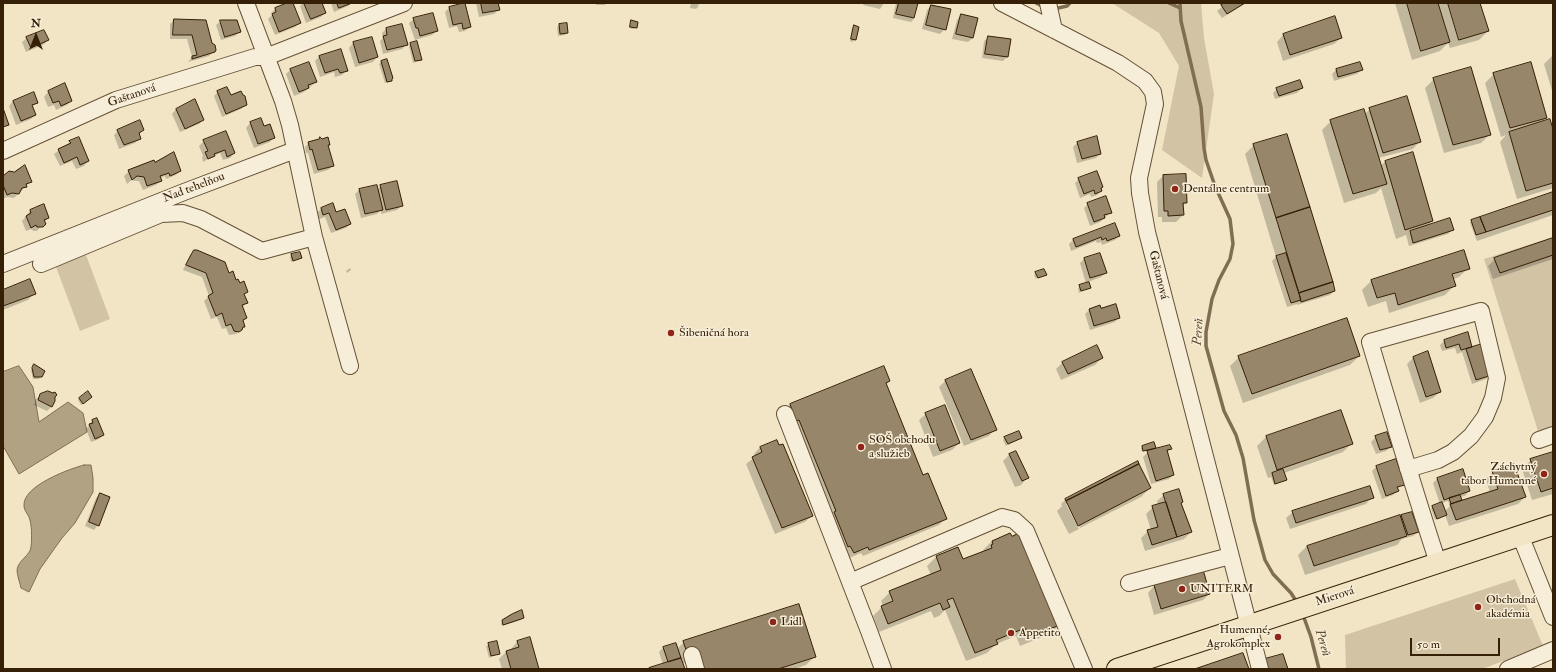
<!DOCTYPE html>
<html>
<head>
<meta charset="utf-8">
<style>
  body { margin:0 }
  #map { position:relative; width:1556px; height:672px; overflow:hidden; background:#f2e5c5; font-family:"IM FELL Double Pica",serif }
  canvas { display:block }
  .frame { position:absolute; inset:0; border:4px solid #351f06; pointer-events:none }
  .north { position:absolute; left:16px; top:16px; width:40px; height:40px; -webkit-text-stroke:3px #f7eed9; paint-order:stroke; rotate:0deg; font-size:11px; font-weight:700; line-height:16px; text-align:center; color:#351f06 }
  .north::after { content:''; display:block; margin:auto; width:14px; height:18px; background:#351f06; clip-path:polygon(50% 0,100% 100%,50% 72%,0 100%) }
  .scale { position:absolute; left:1410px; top:638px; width:90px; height:18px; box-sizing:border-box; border:2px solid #351f06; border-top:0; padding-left:5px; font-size:12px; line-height:14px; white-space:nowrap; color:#351f06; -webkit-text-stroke:3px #f7eed9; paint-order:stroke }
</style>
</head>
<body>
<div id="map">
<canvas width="1556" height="672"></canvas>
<div class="frame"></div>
<div class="north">N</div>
<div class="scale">50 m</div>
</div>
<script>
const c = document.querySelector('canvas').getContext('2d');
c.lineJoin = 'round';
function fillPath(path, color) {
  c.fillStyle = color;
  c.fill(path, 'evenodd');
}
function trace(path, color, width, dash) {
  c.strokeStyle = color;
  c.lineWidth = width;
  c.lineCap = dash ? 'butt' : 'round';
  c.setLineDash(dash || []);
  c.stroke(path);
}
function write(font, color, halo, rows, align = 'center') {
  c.font = font + ' "IM FELL Double Pica",serif';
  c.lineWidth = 3;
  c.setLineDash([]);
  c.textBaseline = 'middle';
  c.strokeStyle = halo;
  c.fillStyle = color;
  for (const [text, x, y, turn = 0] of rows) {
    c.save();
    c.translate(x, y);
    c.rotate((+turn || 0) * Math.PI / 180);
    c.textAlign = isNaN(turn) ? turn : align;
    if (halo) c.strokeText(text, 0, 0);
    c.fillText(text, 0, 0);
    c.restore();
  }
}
fillPath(new Path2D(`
  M1112 3H1201L1204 38 1214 94 1202 178 1162 150 1179 66 1159 33Z
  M1553 237V426L1538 431 1484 259Z
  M86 255 110 319 80 331 56 267Z
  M1515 579 1543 646 1482 669H1346L1345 635Z`), '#d2c3a5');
const water = new Path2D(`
  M19 366 33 387 39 422 68 402 83 413 87 432 19 474 3 446V372Z
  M84 465H91L93 478V492L75 523 62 538 40 569 29 592 21 588C20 583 17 575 17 570 18 560 30 556 31 547 32 539 32 524 29 517 27 513 24 510 24 506 22 486 69 469 84 465Z`);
fillPath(water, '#b2a284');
trace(water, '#806e52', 1);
fillPath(new Path2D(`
  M291 3 300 23 295 27 275 35 268 19 272 15 271 13 275 9Z
  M303 3H321L325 13 321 17 306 23 300 6Z
  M331 3H352L348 6 334 12Z
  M476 3H497L499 10 494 14 479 17Z
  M596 3H606L605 5H596Z
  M691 3H699L698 7 696 9 690 8Z
  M864 3H884L880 9 863 5Z
  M896 3H917L913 20 911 22 893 18Z
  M1227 3H1246L1222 18 1217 11Z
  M1395 3H1479L1488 31 1479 40 1450 48 1448 43 1440 51 1412 60Z
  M931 6 945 29 940 34 922 29 927 10Z
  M449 8 470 27 465 31 459 32 457 26 449 28 445 12Z
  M961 15 977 19 973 38 968 42 952 39 957 20Z
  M414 19 437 31 432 35 415 40 409 23Z
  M174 20 214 51 209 56 188 62 192 57 187 39H170V24Z
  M221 21 240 32 235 36 221 40 216 25Z
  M631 21 636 27 634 29 629 28Z
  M566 24 567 33 565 35 558 36 557 27 559 25Z
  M402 25 407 44 402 49 383 54 380 41 383 38 382 33 386 29Z
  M854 26 855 40 853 42 850 41 852 28Z
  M1283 35 1341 38 1334 44 1283 61 1277 42Z
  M989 37 1010 40 1007 57 1003 61 982 58 984 41Z
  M27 38 48 40 43 45 26 52 22 42Z
  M371 38 377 57 373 62 355 67 349 48 353 43Z
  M411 44 421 59 419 61 413 63 409 46Z
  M340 50 347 70 342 75 335 77 334 72 320 77 315 61 319 57Z
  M1553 55V94L1544 64Z
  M381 62 391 80 389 82 385 83 379 64Z
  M308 63 316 82 304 92 294 96 286 74 290 70Z
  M1336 70H1361L1357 74 1334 81 1332 74Z
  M1494 74 1546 118 1541 123 1553 133V188L1517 199 1500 142 1506 135 1501 137 1485 83Z
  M1434 79 1490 134 1481 143 1444 153 1425 88Z
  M64 84 71 101 67 105 56 110 54 105 48 107 44 97 48 92Z
  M1302 88 1297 93 1275 99 1273 93 1277 89Z
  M218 92 230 97 246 105 241 109 222 117 214 96Z
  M13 101 37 102 32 107 35 115 31 119 16 125 9 106Z
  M176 109 203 120 199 124 180 132 172 114Z
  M1370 109 1419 142 1413 149 1378 158 1380 166 1385 162 1412 154 1432 221 1426 227 1452 230 1448 234 1409 246 1406 235 1396 239 1381 188 1376 193 1344 203 1322 130 1331 121 1365 114Z
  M260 120 263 128 274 137 270 142 254 148 246 128 250 123Z
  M143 130 138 135 140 138 135 143 119 149 114 135 118 131Z
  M204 141 234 153 230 158 223 160 220 153 203 162 202 157 203 156 199 146Z
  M70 142 88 161 84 166 76 169 72 161 60 166 54 154Z
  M1078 142 1100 154 1096 158 1077 163 1073 147Z
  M309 143 329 144 328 146 333 166 328 170 314 174 308 153H306L305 147Z
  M1254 145 1334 291 1330 295 1297 305V304L1287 307 1272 261 1276 257 1245 154Z
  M154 163 180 171 176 175 166 179 165 176 160 178 161 180 156 185 143 190 139 181H135L132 180 127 184 124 176 129 171Z
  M1163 176 1186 202 1183 206V215L1176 222H1162V217H1158L1157 182Z
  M3 177 31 181 14 198 7 197 3 199Z
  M1079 179 1100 189 1101 191 1097 195 1091 197 1090 194 1080 198 1075 183Z
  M381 186 401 206 397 210 381 214V210L377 214 361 218 355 194 359 190H377Z
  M1553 193V215L1477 241 1470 223 1471 221Z
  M332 204 336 213 350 224 346 228 331 233 325 217 319 219 317 213 321 209Z
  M1088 204 1111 212 1100 222 1090 226 1084 208Z
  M43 205 48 218 37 231H33L32 229 26 231 22 221 30 211Z
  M1114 224 1119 236 1115 240 1102 245 1101 242 1097 243 1096 241 1071 251 1069 244 1073 240Z
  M1553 239V259L1493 279 1488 266 1495 259Z
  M194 251 228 274 247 292 244 295 246 303 242 308 246 317 242 321 244 327 236 334 229 335 226 328 222 329 217 317 211 319 204 301 209 296 202 277 183 270 190 255Z
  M1100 254 1106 273 1101 277 1088 282 1090 287 1079 293 1078 288 1086 284 1080 263 1084 259Z
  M292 255 301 258 291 262 290 257Z
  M350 268 351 270 347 273 346 271Z
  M1468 268 1459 277 1452 280 1454 286 1445 295 1389 313 1386 301 1368 307 1362 290 1371 281Z
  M1036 273 1046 274 1036 279 1034 275Z
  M3 291 35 293 28 300 3 310Z
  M1099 307 1100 310 1119 318 1115 322 1090 330 1085 314 1089 310Z
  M1467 334 1472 348 1491 375 1486 379 1472 384 1462 352 1457 354 1455 348 1442 351 1440 345 1444 341Z
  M1359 356 1350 365 1243 403 1230 366 1239 357Z
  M1414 357 1440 392 1433 398 1420 403 1407 364Z
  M1102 358 1095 365 1061 380 1056 369 1063 362Z
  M33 367 41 376 39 379H33L31 370Z
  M883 367 889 381 885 385 923 476 945 519 939 525 863 556 861 553 847 559 783 412 790 405Z
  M946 380 995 429 989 436 964 446 939 387Z
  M44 393H54L52 406 47 411 34 405 36 399Z
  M79 398 89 399 81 405 78 400Z
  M926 414 959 443 952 450 933 457 919 420Z
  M97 419 103 435 99 439 91 442 86 429 92 421Z
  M1266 437 1352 443 1343 452 1284 473 1286 480 1274 485 1271 477 1268 478 1257 446Z
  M1376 437 1391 447 1386 451 1376 454 1371 442Z
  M1005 438H1021L1006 446 1003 440Z
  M760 447 812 515 805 522 775 534 746 464 755 457 754 454Z
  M1143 447 1154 448 1150 452 1171 449 1166 453 1173 475 1169 479 1151 484 1143 457 1150 450 1142 452 1141 448Z
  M1010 454 1027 478 1021 485 1015 487 1003 461Z
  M1553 456V494L1532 500 1522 469 1531 460Z
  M1137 462 1150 488 1141 497 1080 528 1068 504H1066L1079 529 1069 534 1057 511 1062 506 1061 504 1065 500Z
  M1377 466 1404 484 1397 489 1398 491 1393 495 1382 499 1372 471Z
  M1462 471 1469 491 1465 496 1460 497V500L1458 503 1490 493 1486 479 1493 472 1525 497 1518 504 1449 526 1445 515 1435 520 1431 508 1440 504 1433 483 1437 479ZM1448 501 1450 506 1445 511 1442 503Z
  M100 494 98 525 94 530 85 526 96 498Z
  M1164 495 1180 503 1191 532 1184 539 1145 551 1141 538 1148 531 1151 530 1146 514 1153 507 1158 505 1157 501Z
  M1372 497 1366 504 1290 529 1286 518 1293 512Z
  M1401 516 1418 532 1413 536 1402 539 1397 545 1305 575 1298 555 1307 546Z
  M992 541 1059 625 1050 634 1020 646 1016 636 996 644 987 653 966 661 945 610 939 616 934 618 931 611 879 632 873 616 883 606 881 601 890 592 931 575 927 566 936 557 962 561 984 552 983 550Z
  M1186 576 1209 594 1203 600 1154 615 1148 593 1154 586Z
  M523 618 521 620 502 626 501 623 503 621Z
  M496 642 499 653 489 658 486 646Z
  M517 642 538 669H502L499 659 506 652 511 650V649Z
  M684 642 815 656 806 665 795 669H691L689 662 682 664 684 669H650L663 665 659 652 663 648 677 649Z`), '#0003');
trace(new Path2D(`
  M1036 3 1044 7
  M1169 3 1180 8
  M1180 3 1181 21 1201 107 1204 148 1206 160 1215 186 1230 219 1233 244 1230 259 1219 280 1212 299 1206 332V346L1224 411 1236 435 1243 458 1254 520 1265 560 1273 574 1291 593 1298 604
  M1054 9 1067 6 1070 3
  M1303 615 1311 637 1319 669`), '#806e52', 3.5);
const building = new Path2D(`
  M287 3H293L301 23 279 32 272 14 276 12 275 8Z
  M304 3H322L326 13 311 19Z
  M337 3H352L339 8Z
  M465 3 471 27 463 29 462 23 453 25 449 7Z
  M481 3H498L500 10 483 13Z
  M899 3H918L914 18 896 14Z
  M1225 3H1245L1227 14 1221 5Z
  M1407 3H1438L1450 42 1421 51Z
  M1448 3H1480L1489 31 1459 40Z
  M931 5 951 9 946 30 926 25Z
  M433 13 438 31 420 36 418 28H416L413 18Z
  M961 14 978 18 973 38 956 34Z
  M1335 16 1342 38 1290 55 1283 34Z
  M174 19 206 20 212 43 215 45 216 50 215 52 192 59V56L197 55 192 35H173Z
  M220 20H237L241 32 225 37Z
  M631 20 638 22 637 28 630 27Z
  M567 23 568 33 560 34 559 24Z
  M402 24 408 45 387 50 383 36 387 35 386 28Z
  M854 25 859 27 856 40 851 39Z
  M44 30 49 40 31 48 26 37Z
  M988 36 1011 39 1008 57 985 54Z
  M372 37 378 57 359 63 353 42Z
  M417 41 422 60 415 61 410 43Z
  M341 49 348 71 340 73 338 69 325 73 319 56Z
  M387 59 393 78 392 79V81L387 82 381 61Z
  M309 62 317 82 308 85 309 88 299 92 290 69Z
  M1360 62 1363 70 1338 77 1336 69Z
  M1531 62 1547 118 1510 128 1493 73Z
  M1471 67 1491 135 1453 145 1433 78Z
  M1300 80 1303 88 1279 96 1276 88Z
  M65 83 72 101 61 106 59 101 53 103 48 91Z
  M227 87 231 95 241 91 243 95 245 96 247 105 226 114 217 91Z
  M34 92 38 103 32 105 36 115 21 121 13 101Z
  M1407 96 1421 142 1383 153 1369 108Z
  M195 99 204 120 185 129 176 109Z
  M3 108 9 125 3 127Z
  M1364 109 1387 184 1353 194 1330 120Z
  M261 118 264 126 270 124 275 138 258 144 250 122Z
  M1550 119 1553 129V183L1526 191 1509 132Z
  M140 120 144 130 139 133 141 139 124 145 117 130Z
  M226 131 235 153 227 157 225 150 214 154 215 156 208 159 205 152 208 151 203 140Z
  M1287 134 1310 207 1276 218 1253 144Z
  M1097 136 1101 154 1082 159 1077 142Z
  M79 137 89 161 80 165 77 157 64 163 58 149 71 143 69 141Z
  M320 137 322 139 328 137 330 145H328L334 166 318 170 312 149 310 150 308 142 319 139Z
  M174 152 181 171 170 176 169 173 160 176 162 181 147 186 144 177 137 176 132 180 128 170 154 160 155 162Z
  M1413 152 1433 221 1405 230 1385 161Z
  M25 165 32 182 26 184 27 187 22 188 19 194 12 193 7 195 3 185V176L9 171 14 172Z
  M1097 171 1103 187 1101 188 1102 191 1095 194 1094 190 1084 194 1078 178Z
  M1186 174 1187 203H1183L1184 215 1168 216V211H1164L1163 175Z
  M397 181 403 206 386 210 380 185Z
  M377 185 383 210 365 214 359 189Z
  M1553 192V210L1486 232 1480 217Z
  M1106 196 1112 213 1104 215 1105 218 1094 222 1087 203Z
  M333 203 336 212 345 209 351 224 336 230 329 213 323 215 321 208Z
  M44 204 49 218 44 220 46 224 43 227H37L36 225 31 228 26 216 31 213 30 210Z
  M1310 207 1333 282 1299 293 1276 218Z
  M1480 217 1486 232 1476 235 1471 220Z
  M1450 218 1454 230 1413 243 1410 231Z
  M1115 223 1120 236 1107 241 1106 238 1102 240 1101 237 1076 247 1073 239Z
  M1553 238V255L1500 273 1494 258Z
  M194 250H197L225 262 229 273 233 271 236 280 238 279 240 283 244 281 248 292 244 294 248 303 242 305 247 318 243 320 245 327H243L242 330 239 332 234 331 231 324 226 326 222 313 216 316 208 296 213 293 206 273 186 265Z
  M1464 250 1470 269 1452 274 1456 286 1398 305 1395 293 1377 298 1371 280Z
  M300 252 302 258 293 261 291 254Z
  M1100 253 1107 273 1090 278 1084 258Z
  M1286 253 1301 300 1291 303 1276 256Z
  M1044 269 1047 275 1038 278 1035 272Z
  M30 279 36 294 3 306V290Z
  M1089 282 1091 288 1081 291 1079 285Z
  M1333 282 1335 291 1301 302 1299 293Z
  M1116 304 1120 318 1094 326 1089 309 1100 305 1101 308Z
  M1347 318 1360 356 1252 394 1238 356Z
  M1468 332 1472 347 1461 350 1459 344 1446 348 1444 340Z
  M1482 344 1492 375 1476 380 1466 349Z
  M1097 345 1103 358 1068 374 1062 362Z
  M1428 351 1441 392 1426 397 1413 357Z
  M34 364 45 371 42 377H34L32 368Z
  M884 366 890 381 886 383 923 475 928 473 947 519 869 550 868 547 854 553 850 546 848 547 834 512 836 511 799 420 796 421 790 404Z
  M971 369 997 430 971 440 945 380Z
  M48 391 53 393 55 392 57 395 55 397V401L52 407 38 400 40 394Z
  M88 391 92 397 83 404 79 398Z
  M945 405 960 443 940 451 925 413Z
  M1341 410 1353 444 1277 470 1266 436Z
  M97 418 104 435 95 439 89 424 93 423 92 420Z
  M1019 431 1022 438 1008 444 1004 437Z
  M1387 432 1392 447 1380 450 1375 436Z
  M777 440 779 445 783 444 813 516 782 528 752 457 762 452 760 447Z
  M1154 442 1156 448 1143 451 1142 446Z
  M1170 445 1172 449 1167 450 1174 475 1156 481 1147 451Z
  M1016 451 1029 478 1022 481 1009 454Z
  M1553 452V488L1541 492 1530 459Z
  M1396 459 1405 485 1397 487 1399 491 1386 496 1376 466Z
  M1138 461 1139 464 1066 501 1065 499Z
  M1139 464 1151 488 1078 526 1066 501Z
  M1514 464 1526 497 1456 520 1450 504 1498 489 1492 471Z
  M1283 469 1287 480 1275 484 1272 473Z
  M1463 469 1470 491 1444 500 1437 478Z
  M1370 486 1374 498 1296 523 1292 511Z
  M1179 489 1183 502 1181 503 1192 532 1177 537 1163 494Z
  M100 493 110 497 99 526 89 522Z
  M1460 495 1462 500 1451 504 1449 498Z
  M1166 502 1177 537 1152 545 1147 530 1158 527 1152 506Z
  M1442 502 1447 515 1437 519 1432 506Z
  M1412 512 1419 532 1408 535 1401 515Z
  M1400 515 1407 536 1314 566 1307 546Z
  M1022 532 1060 625 1029 637 1025 628 996 640 998 644 975 653 953 598 947 600 950 607 943 610 940 603 888 624 881 606 893 601 889 591 941 570 936 556 958 547 963 559 992 548 991 545 993 544 992 541 1010 533 1012 536Z
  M1202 566 1210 594 1161 609 1154 585 1192 574Z
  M799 604 816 657 778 669H703L688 656 683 641Z
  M522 610 524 618 503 625 502 620 512 614Z
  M530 637 539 669H511L506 651 519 647 517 641Z
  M497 641 500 654 491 656 488 643Z
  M676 643 681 658 668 662 663 647Z
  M1243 653 1249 669H1195Z
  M1283 654 1288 669H1264L1261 660Z
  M681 658 685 669H649V668Z`);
fillPath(building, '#978669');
trace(building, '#351f06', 1);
const minor = new Path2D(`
  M246 3 283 101 290 125 314 237 350 366
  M1002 3 1118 63 1145 81 1153 92 1155 104 1139 178 1140 193 1147 232 1260 669
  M1048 3 1054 30
  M3 151 116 100 255 57H266L404 3
  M3 264 184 192 295 150
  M41 264 161 214 183 213 201 219 262 251 314 237
  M785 414 869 631 883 669
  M1539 440 1553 435
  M1408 469 1438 460 1453 452 1471 436 1485 417 1493 398 1497 378 1481 311 1370 342C1392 416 1414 490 1438 563
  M1520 535 1553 617
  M850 582 1002 517 1014 520 1026 531 1084 669
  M1129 583 1230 556
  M692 655 696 669
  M1508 669 1553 650`);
const major = new Path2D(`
  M1117 669 1553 525`);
trace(minor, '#645036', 18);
trace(major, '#351f06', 22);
trace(minor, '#f7eed9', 16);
trace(major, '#f2e5c5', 20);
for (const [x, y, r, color] of [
  [1175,189,4,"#8f2418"],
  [671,333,4,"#8f2418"],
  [861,447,4,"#8f2418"],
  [1544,474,4,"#8f2418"],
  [1182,589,4,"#8f2418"],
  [1478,607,4,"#8f2418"],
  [773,622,4,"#8f2418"],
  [1011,633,4,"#8f2418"],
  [1278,637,4,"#8f2418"]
]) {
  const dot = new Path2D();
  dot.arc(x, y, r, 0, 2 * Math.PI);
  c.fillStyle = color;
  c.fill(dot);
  trace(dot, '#f7eed9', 1.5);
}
write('12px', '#351f06', '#f7eed9', [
  ["Gaštanová",132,96,-19],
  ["Nad tehelňou",194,188,-21],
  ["Gaštanová",1158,275,76],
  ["Mierová",1335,597,-18]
]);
write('12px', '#351f06', '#f7eed9', [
  ["Dentálne centrum",1183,189],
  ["Šibeničná hora",679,333],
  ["SOŠ obchodu",869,440],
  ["a služieb",869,454],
  ["Záchytný",1536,467,"right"],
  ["tábor Humenné",1536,481,"right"],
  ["UNITERM",1190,589],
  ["Obchodná",1486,600],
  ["akadémia",1486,614],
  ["Lidl",781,622],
  ["Humenné,",1270,630,"right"],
  ["Agrokomplex",1270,644,"right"],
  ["Appetito",1019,633]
], 'left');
write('italic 13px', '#614d32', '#f7eed9', [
  ["Pereň",1199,332,-86],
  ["Pereň",1322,643,74]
]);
</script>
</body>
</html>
